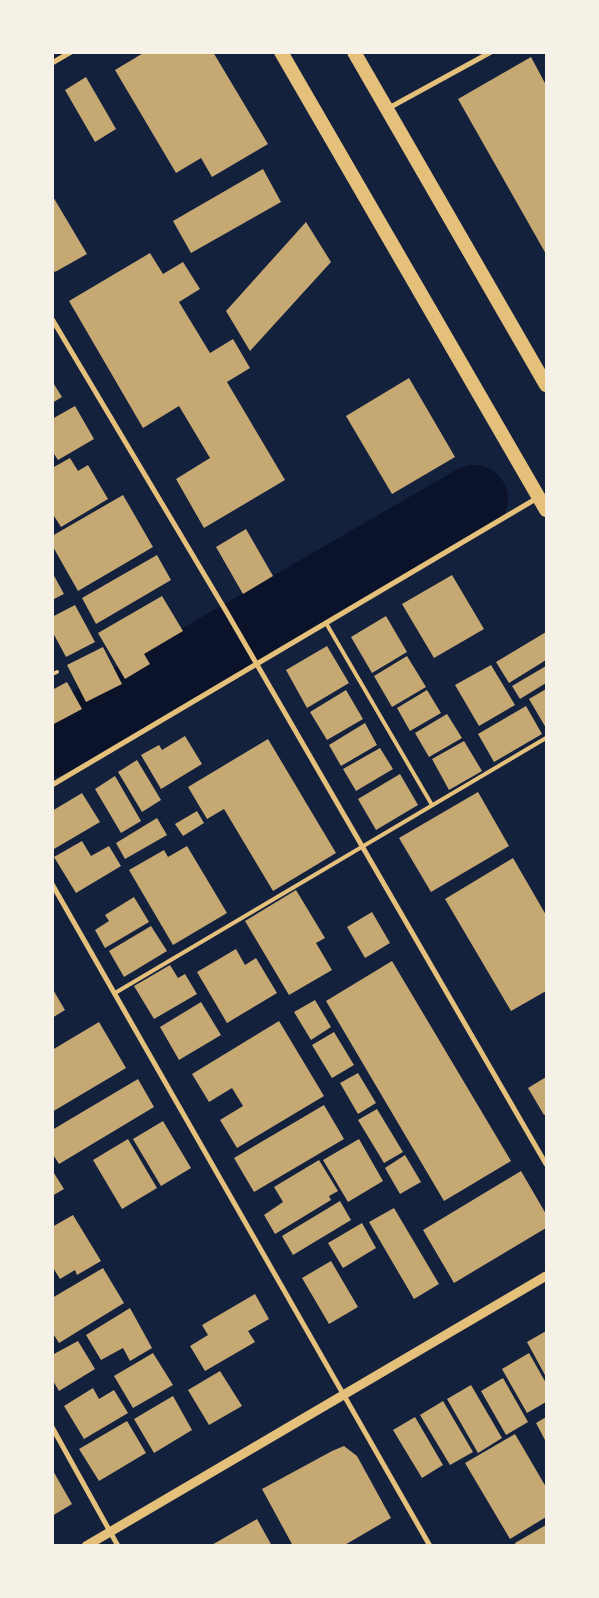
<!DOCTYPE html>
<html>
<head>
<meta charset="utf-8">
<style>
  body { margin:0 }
  #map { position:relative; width:599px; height:1598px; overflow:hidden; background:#14213d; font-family:Rubik,sans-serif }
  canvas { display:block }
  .frame { position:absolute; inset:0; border:54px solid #f6f1e7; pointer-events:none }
</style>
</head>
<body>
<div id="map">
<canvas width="599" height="1598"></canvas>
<div class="frame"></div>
</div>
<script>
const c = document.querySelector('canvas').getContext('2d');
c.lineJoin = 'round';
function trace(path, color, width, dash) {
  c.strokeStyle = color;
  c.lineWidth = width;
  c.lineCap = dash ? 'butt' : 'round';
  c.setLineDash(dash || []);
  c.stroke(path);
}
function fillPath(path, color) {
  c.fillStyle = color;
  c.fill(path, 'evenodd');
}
trace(new Path2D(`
  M52 743 474 499`), '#0b132b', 68);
fillPath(new Path2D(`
  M145 52H213L268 144 212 177 201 158 176 173 115 70Z
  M531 57 546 85V254L458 99Z
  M86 77 116 129 95 142 65 90Z
  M263 169 281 202 191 253 173 221Z
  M52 195 87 254 55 272 52 268Z
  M306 222 331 262 250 351 226 311Z
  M150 253 163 274 183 262 200 289 179 302 210 353 233 339 250 368 227 382 285 480 204 528 176 479 210 458 179 406 143 428 69 301Z
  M409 378 455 457 392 494 346 416Z
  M52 381 62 397 52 403Z
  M75 406 94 439 58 460 52 451V419Z
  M70 458 78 471 88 465 108 499 61 527 54 516 52 517V468Z
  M123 495 153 547 78 591 52 545V536Z
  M246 529 273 576 243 594 216 547Z
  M157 555 171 580 96 624 82 598Z
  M52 572 64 594 52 600Z
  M452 575 484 629 434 658 402 604Z
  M162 596 183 631 144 654 150 664 125 679 98 633Z
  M75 605 95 642 66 657 52 631V617Z
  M386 616 407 652 372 673 351 637Z
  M546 632V660L509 683 496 662Z
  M327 646 349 683 307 708 286 670Z
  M103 647 122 684 86 702 67 665Z
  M407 656 426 687 392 707 374 676Z
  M491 665 515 705 479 726 455 685Z
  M546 666V683L520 699 512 686Z
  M67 682 82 709 52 725V690Z
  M546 689V728L529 699Z
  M346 690 363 719 327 740 310 712Z
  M427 690 441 713 410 731 397 708Z
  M526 706 542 734 494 762 478 734Z
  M447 714 462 738 429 757 415 733Z
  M365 723 377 745 341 766 329 745Z
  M185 736 202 764 161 789 141 755 159 745 162 750Z
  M268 739 336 853 273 891 224 809 207 819 188 787Z
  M464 741 482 771 449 790 432 759Z
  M380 748 393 769 356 791 343 769Z
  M137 760 161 800 142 812 118 772Z
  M400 774 418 805 376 830 358 799Z
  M115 776 141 821 121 833 95 789Z
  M478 792 509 846 431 892 399 838Z
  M82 793 100 822 54 849 52 811Z
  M197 811 204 823 183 836 175 824Z
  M157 818 167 835 125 859 116 843Z
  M82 841 91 856 109 846 121 866 76 893 54 857Z
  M187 846 227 913 173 945 129 870 164 850 168 857Z
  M513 858 546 915V991L511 1011 445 899Z
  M296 890 325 938 316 943 332 970 289 995 245 921Z
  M134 897 149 922 105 948 95 930 109 921 105 915Z
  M372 912 390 943 365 958 347 927Z
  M151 926 167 951 124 977 109 951Z
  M236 949 245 965 256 958 277 993 227 1023 197 972Z
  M392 961 511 1161 444 1201 326 1001Z
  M170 965 178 978 185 974 197 994 154 1019 134 986Z
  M52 988 65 1010 52 1018Z
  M315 1000 331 1027 311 1040 294 1012Z
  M201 1002 221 1035 179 1060 160 1027Z
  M279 1021 324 1096 237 1148 220 1120 243 1106 232 1088 209 1102 192 1074Z
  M99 1022 126 1068 52 1112V1050Z
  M334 1032 354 1065 332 1078 312 1045Z
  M358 1073 376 1103 358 1114 340 1083Z
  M546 1077V1114L544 1115 528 1088Z
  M138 1079 154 1107 59 1164 52 1153V1130Z
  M324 1105 344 1139 254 1192 234 1158Z
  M377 1109 403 1152 384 1163 358 1120Z
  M163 1121 191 1168 161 1186 133 1139Z
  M128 1139 157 1188 122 1209 93 1160Z
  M359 1139 383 1181 348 1202 323 1160Z
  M405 1155 421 1182 400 1194 385 1168Z
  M319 1160 338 1191 329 1196 331 1200 275 1234 264 1215 283 1202 274 1187Z
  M52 1170 64 1189 52 1196Z
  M521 1171 546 1214V1228L454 1283 423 1230Z
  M340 1201 351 1220 293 1255 282 1236Z
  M394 1208 439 1284 414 1299 369 1222Z
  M73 1215 101 1261 77 1275 75 1270 60 1279 52 1266V1227Z
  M362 1223 376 1248 343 1268 328 1243Z
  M331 1261 358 1307 329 1324 302 1278Z
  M103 1268 124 1303 59 1343 52 1332V1298Z
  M255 1294 269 1319 248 1331 255 1342 205 1371 190 1346 208 1335 202 1325Z
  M130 1308 152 1348 130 1361 123 1348 101 1360 86 1335Z
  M546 1331V1377L527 1342Z
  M78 1341 95 1369 59 1391 52 1379V1355Z
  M153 1353 173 1385 133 1408 114 1376Z
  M529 1353 546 1383V1402L527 1413 502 1369Z
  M220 1371 242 1406 209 1425 188 1390Z
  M503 1378 528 1422 506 1435 481 1391Z
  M471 1385 502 1438 478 1453 447 1399Z
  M93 1388 99 1399 114 1390 128 1413 84 1439 64 1406Z
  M173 1396 192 1430 154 1453 134 1419Z
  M443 1401 473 1452 450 1465 420 1415Z
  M415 1417 443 1465 422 1478 393 1430Z
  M546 1417V1442L536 1423Z
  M127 1421 146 1453 99 1481 79 1449Z
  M515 1434 546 1487V1517L510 1539 465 1463Z
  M344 1446 357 1456 391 1518 343 1546H293L262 1489 332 1451Z
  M52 1469 72 1504 52 1516Z
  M257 1519 272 1546H210Z
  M546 1525V1546H516L515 1543Z`), '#c6a872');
trace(new Path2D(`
  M326 623 432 805
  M52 674 57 672
  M115 993 546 738`), '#e5c07b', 4);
trace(new Path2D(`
  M52 63 71 52
  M387 109 491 52
  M52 319 226 611 546 1164
  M52 785 539 497
  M52 884 430 1546
  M52 1427 118 1546`), '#e5c07b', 5);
trace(new Path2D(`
  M86 1546 546 1276`), '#e5c07b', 9);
trace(new Path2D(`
  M281 52 546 510
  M354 52 546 385`), '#e5c07b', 14);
</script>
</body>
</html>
